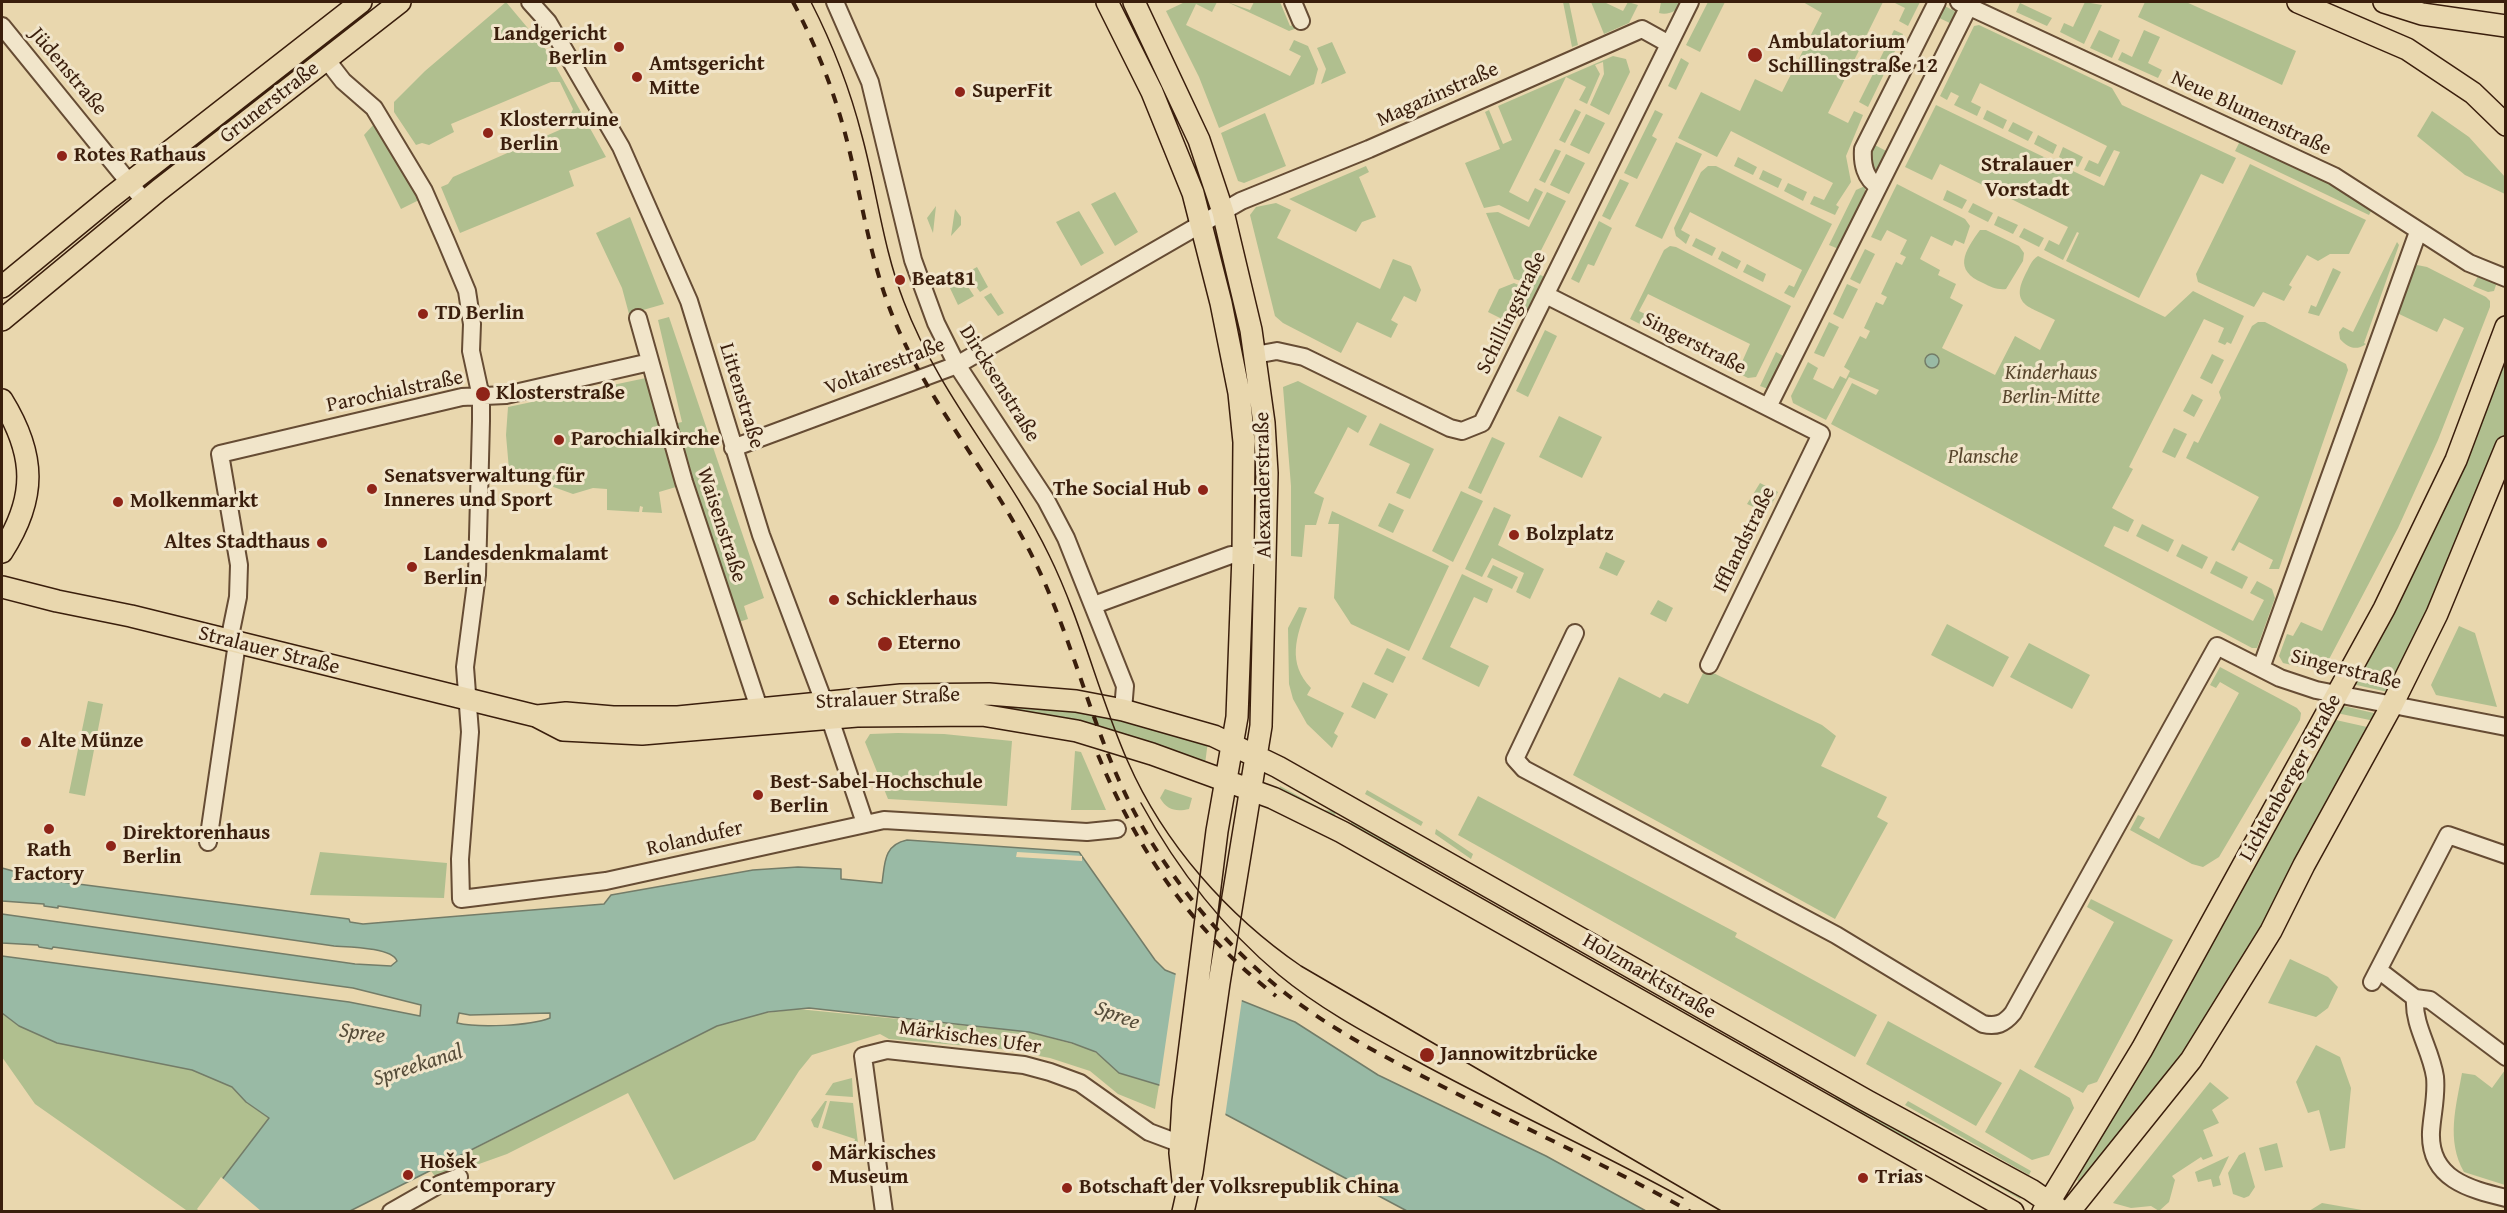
<!DOCTYPE html>
<html>
<head>
<meta charset="utf-8">
<style>
  body { margin:0 }
  #map { position:relative; width:2507px; height:1213px; overflow:hidden; background:#e9d7ae; font-family:"Gentium Book Plus",serif }
  canvas { display:block }
  .frame { position:absolute; inset:0; border:3px solid #3a1e0c; pointer-events:none }
</style>
</head>
<body>
<div id="map">
<canvas width="2507" height="1213"></canvas>
<div class="frame"></div>
</div>
<script>
const c = document.querySelector('canvas').getContext('2d');
c.lineJoin = 'round';
function fillPath(path, color) {
  c.fillStyle = color;
  c.fill(path, 'evenodd');
}
function trace(path, color, width, dash) {
  c.strokeStyle = color;
  c.lineWidth = width;
  c.lineCap = dash ? 'butt' : 'round';
  c.setLineDash(dash || []);
  c.stroke(path);
}
function write(font, color, halo, rows, align = 'center') {
  c.font = font + ' "Gentium Book Plus",serif';
  c.lineWidth = 6;
  c.setLineDash([]);
  c.textBaseline = 'middle';
  c.strokeStyle = halo;
  c.fillStyle = color;
  for (const [text, x, y, turn = 0] of rows) {
    c.save();
    c.translate(x, y);
    c.rotate((+turn || 0) * Math.PI / 180);
    c.textAlign = isNaN(turn) ? turn : align;
    if (halo) c.strokeText(text, 0, 0);
    c.fillText(text, 0, 0);
    c.restore();
  }
}
fillPath(new Path2D(`
  M506 2 547 51 606 157 569 171 574 186 460 233 441 187 448 184 453 177 564 128 573 109 560 82H551L451 124 454 132 429 145 422 143 416 145 394 112V102L425 71Z
  M1185 2H1217L1212 12 1196 4 1186 25 1290 76 1301 56 1289 50 1294 40 1308 46 1318 69 1314 84 1219 128 1199 77 1166 11Z
  M1227 2 1250 10 1254 2H1280L1290 26 1298 23 1300 27 1289 31Z
  M1563 2H1569L1578 45 1572 47Z
  M1591 2H1604L1623 11 1628 2 1638 5 1629 23 1604 34Z
  M1661 2H1684C1680 10 1668 16 1659 13Z
  M1708 2H1725L1700 52 1686 45Z
  M1803 2H1883L1828 113 1848 123 1854 111 1863 115 1846 156 1851 182 1836 205 1839 207 1835 215 1810 204 1814 196 1824 200 1833 183 1731 131 1717 157 1678 138 1701 92 1740 111 1755 79 1782 92 1822 13Z
  M1893 2H1920L1908 26 1899 21 1905 8Z
  M2085 2 2102 5 2084 44 2060 32 2064 23 2073 27Z
  M2145 2H2186L2296 51 2282 85 2138 17Z
  M2020 3 2052 18 2047 26 2016 12Z
  M1941 4 1960 14 1954 25 1935 16Z
  M1979 25 2112 88 2122 105 2236 158 2223 184 2201 174 2139 298 2066 261 2079 233 2077 232 2063 260 2044 250 2049 240 2059 245 2068 227 1940 164 1932 180 1905 167 1936 105 2104 186 2120 152 2114 150 2100 177 2084 170 2089 160 2098 164 2107 146 1980 83 1971 102 1981 107 1977 116 1954 105 1959 96 1951 92 1947 100 1940 96 1974 26Z
  M1894 30 1903 34 1888 66 1879 61Z
  M2099 30 2120 40 2112 58 2090 48Z
  M2144 30 2160 37 2148 63 2162 70 2158 78 2118 60 2122 52 2132 57Z
  M1332 42 1346 73 1321 84 1326 69 1317 48Z
  M1613 56 1626 59 1630 72 1609 115 1590 105 1604 74 1603 62 1595 65 1600 74 1587 104 1579 100 1586 87 1566 77 1509 192 1528 202 1535 188 1543 192 1529 220 1499 205 1484 208 1465 163 1500 149 1485 112 1489 110 1503 144 1512 140 1498 106Z
  M1681 58 1689 63 1676 90 1668 86Z
  M1875 70 1884 74 1868 107 1859 102Z
  M1575 109 1581 112 1565 143 1559 140Z
  M1655 110 1663 114 1652 136 1657 139 1637 179 1624 173Z
  M1987 110 2007 120 2003 129 1983 119Z
  M2432 111 2469 137 2505 177V194L2465 175 2417 136Z
  M1265 113 1286 166 1244 183 1238 181 1221 133Z
  M1586 114 1605 123 1589 154 1570 145Z
  M2013 122 2033 132 2028 141 2008 131Z
  M375 123 419 200 401 209 364 135Z
  M2038 135 2057 145 2053 154 2034 144Z
  M2240 141 2337 186 2372 209 2369 215 2235 151Z
  M1676 142 1702 154 1662 239 1635 226Z
  M1871 143 1890 153 1876 175 1868 160Z
  M2063 147 2083 157 2078 167 2059 157Z
  M1555 149 1561 151 1545 183 1539 180Z
  M1566 154 1585 163 1569 194 1550 185Z
  M1738 157 1757 167 1753 175 1734 166Z
  M2250 164 2366 220 2349 254H2330L2318 261 2307 255 2289 285 2292 287 2284 301 2263 292 2254 307 2198 282 2196 274Z
  M1366 166 1369 172 1359 177 1376 217 1362 222 1356 232 1289 199Z
  M1708 166H1716L1832 224 1794 298 1784 293 1789 285 1794 287 1802 270 1690 212 1681 230 1690 235 1686 244 1676 236 1674 228 1701 172Z
  M1763 170 1782 179 1778 188 1759 179Z
  M1620 179 1629 183 1610 220 1602 216Z
  M1788 183 1807 192 1803 201 1784 191Z
  M1897 184 1965 219 1970 226 1964 244 1955 240 1952 246 1931 236 1920 259 1940 270 1938 275 1956 284 1950 298 1963 305 1942 348 1995 375 2015 336 2040 350 2055 320C2033 307 2009 307 2025 275 2029 268 2031 260 2038 256L2165 317 2193 291 2244 316 2231 344 2227 342 2225 345 2218 342 2224 328 2204 319 2129 467 2133 469 2112 508 2134 520 2128 532 2114 526 2104 546 2253 621 2264 600 2250 593 2257 581 2272 589 2275 598 2257 648H2252L1831 424 1852 383 1876 395 1879 390 1849 377 1826 420 1793 403 1791 396 1808 362 1818 368 1813 379 1833 389 1840 376 1846 379 1850 371 1844 367 1860 336 1866 339 1870 331 1864 328 1876 302 1883 305 1887 297 1881 294 1896 262 1902 265 1906 257 1900 254 1907 240 1887 230 1881 241 1871 237Z
  M1865 186V199L1841 250 1829 245 1856 190Z
  M1947 190 1967 200 1962 209 1943 200Z
  M1115 192 1138 232 1115 246 1091 204Z
  M1547 192 1566 201 1525 282 1514 279 1486 213 1498 212 1529 227Z
  M1276 203 1291 210 1277 238 1380 289 1393 259 1411 266 1421 290 1416 302 1404 296 1391 320 1398 324 1391 338 1357 322 1341 353 1283 323 1275 316 1250 215 1256 207Z
  M1973 203 1993 213 1988 222 1968 212Z
  M936 206 933 233 927 218Z
  M955 209 961 217V225L951 236Z
  M1079 211 1104 253 1081 266 1056 222Z
  M1998 216 2018 225 2013 234 1994 225Z
  M630 217 664 304 629 314 622 288 596 233Z
  M1599 221 1612 228 1594 266 1588 264 1579 283 1571 279Z
  M2024 228 2044 238 2039 247 2019 237Z
  M1980 230H1986L2019 246 2024 253 2023 261 2006 289C1997 290 1991 287 1983 283 1953 270 1964 252 1980 230Z
  M1696 238 1716 248 1712 256 1692 246Z
  M2397 242 2399 245 2364 343 2366 344C2356 351 2348 348 2340 339L2339 332 2343 327 2353 332Z
  M1670 246 1676 247 1791 306 1756 377 1748 378 1726 367 1731 357 1742 362 1750 344 1648 294 1639 311 1649 316 1644 326 1630 319 1664 250Z
  M1865 249 1875 254 1860 284 1850 279Z
  M1722 251 1741 261 1737 269 1718 259Z
  M1747 264 1766 274 1763 282 1743 272Z
  M2417 265 2427 267 2486 297 2490 301V307L2438 440 2398 528 2326 665 2314 670 2283 663 2279 656 2287 634 2293 636 2301 622 2322 631 2464 328 2444 318 2437 332 2397 313 2413 268Z
  M977 267 988 287 980 292 966 273Z
  M2333 268 2341 272 2319 316 2308 313 2311 305 2316 307Z
  M1538 274 1547 278 1532 312 1522 307Z
  M2479 274 2497 282 2494 291 2488 292 2473 286Z
  M961 276 974 296 958 305 948 284Z
  M1514 283 1523 287 1506 321 1488 312 1499 289Z
  M1847 284 1858 289 1843 319 1833 314Z
  M991 293 1004 313 998 316 984 297Z
  M669 317 764 598 744 606 748 619 736 623 673 424 682 422 658 320Z
  M1656 320 1674 329 1669 339 1651 330Z
  M1829 322 1839 327 1824 357 1814 353Z
  M2258 322H2265L2346 364 2348 370 2279 569H2269L2273 560 2239 542 2234 551 2231 550 2259 497 2186 458 2194 441 2198 443 2221 398 2219 392 2252 326Z
  M1545 330 1557 336 1528 397 1516 391Z
  M1681 332 1699 341 1694 351 1676 342Z
  M2505 342V436L2402 680 2354 671Z
  M1707 345 1725 354 1720 365 1701 355Z
  M1776 352 1787 358 1768 389 1760 386Z
  M2212 354 2224 360 2212 384 2200 378Z
  M646 378 676 487 659 492 662 513 642 512 643 507 640 506 639 512 607 510V489L593 488 573 494 548 485 510 481 506 435 508 407Z
  M1298 381 1367 416 1358 433 1348 427 1314 493 1324 498 1316 525H1305L1302 557 1291 556V486L1283 387Z
  M2192 394 2203 400 2194 417 2183 411Z
  M1559 416 1602 437 1582 478 1539 457Z
  M1380 423 1434 449 1410 499 1396 493 1410 464 1369 445Z
  M2174 428 2187 434 2175 458 2162 452Z
  M1492 437 1505 443 1481 494 1468 488Z
  M1760 483 1778 492 1767 513 1747 504Z
  M1461 491 1483 501 1453 562 1432 551Z
  M1389 503 1404 510 1393 533 1378 526Z
  M1494 507 1511 515 1498 545 1544 569 1530 599 1516 592 1524 573 1492 558 1482 577 1465 569Z
  M1332 511 1449 566 1409 651 1351 624 1334 598 1339 524H1328Z
  M2142 524 2174 540 2168 552 2136 536Z
  M2182 544 2208 557 2202 569 2176 556Z
  M1606 552 1625 561 1617 576 1599 568Z
  M2216 561 2248 577 2242 589 2210 573Z
  M1493 565 1518 577 1512 589 1487 577Z
  M1462 574 1493 589 1487 603 1474 597 1450 647 1489 666 1479 687 1422 659Z
  M1658 600 1673 608 1666 622 1650 614Z
  M1299 607 1307 608C1296 637 1287 663 1311 688L1307 695 1344 713 1334 733 1338 736 1332 748 1307 724 1293 699 1289 684 1288 628Z
  M1947 624 2009 657 1993 687 1931 655Z
  M2459 626 2475 633 2497 707 2436 695 2431 685Z
  M2029 643 2090 675 2072 709 2010 677Z
  M1387 648 1406 657 1393 683 1374 674Z
  M2220 667 2297 708 2301 713 2300 720 2219 857 2203 867 2192 864 2130 830 2138 815 2145 818 2139 828 2159 839 2239 693 2220 682 2216 688 2210 685Z
  M1705 669 1822 725 1836 736 1821 766 1887 797 1877 817 1888 823 1835 919 1573 775 1619 677 1660 698 1664 693 1688 704Z
  M2350 678 2398 687 2392 693 2352 684Z
  M1363 682 1388 694 1375 719 1351 707Z
  M88 701 103 704 85 796 69 793Z
  M975 701 1073 708 1208 741 1205 764C1144 740 1082 717 1016 710 976 706 936 707 896 706Z
  M2339 705 2378 714 2379 722 2332 712Z
  M2327 718 2376 729 2236 982 2166 1081 2083 1184 2077 1180 2130 1077Z
  M898 733 944 734 1012 741 1007 806 888 799 865 742 870 734Z
  M1075 751 1081 752 1106 810H1071Z
  M1280 786 1324 810 1336 811 1334 820 1278 793Z
  M1165 789 1192 798 1189 809C1176 812 1167 810 1160 798Z
  M1367 790 1423 822 1421 826 1365 794Z
  M1478 796 1737 933 1735 937 1877 1015 1855 1057 1458 835Z
  M1352 820 1419 857 1415 865 1349 828Z
  M1436 829 1473 854 1471 859 1435 834Z
  M320 852 447 863 444 898 310 895Z
  M2091 899 2173 940 2097 1082 2088 1085 2083 1093 2034 1067 2114 922 2087 907Z
  M2290 959 2328 977 2338 987 2328 1008 2316 1017 2268 1003Z
  M798 1009 1029 1032 1087 1048 1105 1058 1119 1073 1159 1085 1155 1109 1118 1094 1090 1071 1050 1058 1001 1049 889 1039 880 1034 812 1055 799 1071 755 1140 674 1180 628 1093 507 1154 437 1179 431 1171 717 1026 751 1015Z
  M2 1013 19 1026 57 1043 192 1070 232 1087 246 1102 269 1118 198 1211 186 1210 35 1104 2 1057Z
  M1888 1021 2002 1083 1976 1126 1866 1064Z
  M2316 1045 2340 1057 2351 1088 2345 1148 2330 1151 2319 1110 2308 1113 2296 1082Z
  M2020 1069 2070 1098 2074 1108 2049 1155 2032 1160 1985 1132Z
  M2505 1070 2506 1185H2505L2464 1172C2446 1140 2456 1107 2462 1073L2475 1075 2492 1088Z
  M852 1078 853 1097 825 1095 833 1083Z
  M2210 1082 2229 1098 2212 1110 2219 1123 2203 1130 2213 1156 2203 1160 2201 1157 2172 1176 2175 1180 2169 1202 2159 1211 2151 1206 2131 1208 2113 1203Z
  M1839 1094 1934 1149 1899 1136 1832 1100Z
  M825 1101H827L818 1128 814 1127 811 1120Z
  M830 1101 853 1103 859 1151 856 1154 851 1153 855 1139 822 1128Z
  M1908 1101 2031 1171 2029 1175 1905 1105Z
  M2277 1143 2283 1167 2265 1171 2259 1148Z
  M1948 1152 2022 1195 2020 1199 1946 1157Z
  M2245 1152 2255 1187 2249 1196 2244 1198 2233 1194 2228 1173 2239 1155Z
  M2229 1156 2219 1177 2221 1185 2213 1187 2211 1179 2198 1182 2195 1172Z
  M2322 1203 2362 1210V1211H2309Z`), '#b0bf8f');
const water = new Path2D(`
  M1925 361a7 7 0 1 1 14 0a7 7 0 1 1-14 0Z
  M907 840 1079 852 1155 960 1165 970 1295 1022 1378 1075 1546 1156 1646 1211H1407L1208 1105 1159 1085 1119 1073 1096 1052 1072 1043 1029 1032 809 1008 768 1012 717 1026 350 1211H198L269 1118 246 1102 232 1087 192 1070 57 1043 19 1026 2 1013V956L349 1002 420 1016 421 1005 353 988 53 947 52 949 39 947 38 945 2 943V914L355 964 391 966 397 961C392 947 346 947 334 946L58 906V908L44 906V904L2 901V868L47 880 349 919 350 922 363 924 604 904 611 895 753 870 798 867 841 869V879L882 883C885 864 883 845 907 840ZM459 1013 470 1015 550 1013V1018C529 1026 479 1028 457 1023Z`);
fillPath(water, '#99baa5');
trace(water, '#737c68', 1.5);
fillPath(new Path2D(`
  M1017 852 1082 856V861L1016 857Z
  M1176 972 1242 999 1225 1117 1159 1088Z
  M221 1177 261 1211 200 1212 197 1209Z`), '#e9d7ae');
const minor = new Path2D(`
  M530 2 548 22 621 147 689 301 761 535 827 710 865 823
  M835 2 870 82 913 260 936 323 957 365 1046 500 1066 538 1125 686 1123 710
  M1293 2 1301 21
  M1959 2 2334 176 2469 263 2506 278
  M2 26 145 202
  M326 59 343 81 374 108 424 191 446 241 467 291 472 324 471 351 481 397V421L477 575 465 667 470 732 460 859 461 899 606 881 884 820 1087 832 1117 829
  M1878 186C1865 179 1862 163 1863 149L1937 2
  M1546 295 1821 434 1709 665
  M638 318 684 482 759 708
  M1255 355 1277 351 1304 357 1450 428 1462 431 1482 423 1690 2
  M1768 407 1969 6
  M733 448 957 365 1241 201 1369 149 1642 29 1669 44
  M1094 605 1231 555 1255 556
  M1575 633 1515 759 1524 769 1836 935 1983 1024C1996 1027 2004 1024 2013 1013L2217 646 2280 678 2316 690 2506 727
  M229 641 238 597 239 565 220 454 462 397 506 395 650 362
  M2261 668 2418 232
  M208 842 237 643
  M2385 975 2415 998 2430 1000 2506 1057
  M2372 982 2448 835 2506 855
  M2415 998C2413 1026 2431 1049 2435 1077 2437 1096 2432 1114 2431 1132 2429 1179 2469 1189 2506 1198
  M391 1212 440 1184 459 1177
  M884 1212 863 1056 887 1050 1024 1065 1050 1072 1080 1083 1149 1132 1173 1141 1190 1143`);
const major = new Path2D(`
  M1107 2 1152 92 1193 193 1221 303 1239 393 1244 442 1243 555 1237 717 1217 831 1183 1101 1180 1153 1183 1181
  M1134 2 1199 140 1223 212 1251 330 1264 423 1267 473 1261 726 1219 983 1192 1172 1183 1212
  M2298 2 2407 49 2473 93 2506 125
  M2384 2 2422 14 2506 26
  M2 287 110 198 361 2
  M2 320 159 190 400 2
  M2 400C36 455 37 498 2 552
  M2 587 57 601 131 616 536 716 563 730 642 734 857 716 982 715 1077 731 1152 754 1273 798 1342 832 2013 1212
  M537 716 566 713 613 717H678L901 695 989 694 1076 701 1123 710 1214 736 1278 767 1867 1101 2031 1190 2063 1212
  M2043 1212 2142 1049 2384 609 2456 460 2506 327
  M2069 1212 2191 1060 2271 931 2304 865 2392 705 2437 614 2506 447`);
trace(minor, '#664c34', 20);
trace(major, '#3a1e0c', 24);
trace(minor, '#f1e5ca', 16);
trace(major, '#e9d7ae', 21);
trace(new Path2D(`
  M811 2C833 45 850 89 862 136 877 191 883 248 904 302 940 397 1006 466 1049 555 1082 622 1098 694 1128 762 1164 844 1228 916 1301 966L1723 1212
  M1141 803C1176 867 1223 928 1279 975 1320 1009 1367 1034 1413 1059 1502 1108 1594 1149 1683 1198`), '#3a1e0c', 1.5);
trace(new Path2D(`
  M793 2C813 40 829 78 841 119 859 180 866 244 888 304 923 400 994 475 1037 566 1076 648 1094 738 1137 817 1174 885 1225 945 1285 993 1328 1027 1379 1054 1428 1079 1515 1124 1605 1164 1691 1212
  M1098 755C1138 852 1193 931 1276 996`), '#3a1e0c', 4, [10, 10]);
for (const [x, y, r, color] of [
  [619,47,6,"#8f2418"],
  [1755,55,8,"#8f2418"],
  [637,77,6,"#8f2418"],
  [960,92,6,"#8f2418"],
  [488,133,6,"#8f2418"],
  [62,156,6,"#8f2418"],
  [900,280,6,"#8f2418"],
  [423,314,6,"#8f2418"],
  [483,394,8,"#8f2418"],
  [559,440,6,"#8f2418"],
  [372,489,6,"#8f2418"],
  [1203,490,6,"#8f2418"],
  [118,502,6,"#8f2418"],
  [1514,535,6,"#8f2418"],
  [322,543,6,"#8f2418"],
  [412,567,6,"#8f2418"],
  [834,600,6,"#8f2418"],
  [885,644,8,"#8f2418"],
  [26,742,6,"#8f2418"],
  [758,795,6,"#8f2418"],
  [49,829,6,"#8f2418"],
  [111,846,6,"#8f2418"],
  [1427,1055,8,"#8f2418"],
  [817,1166,6,"#8f2418"],
  [408,1175,6,"#8f2418"],
  [1863,1178,6,"#8f2418"],
  [1067,1188,6,"#8f2418"]
]) {
  const dot = new Path2D();
  dot.arc(x, y, r, 0, 2 * Math.PI);
  c.fillStyle = color;
  c.fill(dot);
  trace(dot, '#f1e5ca', 2);
}
write('bold 21px', '#3a1e0c', '#f1e5ca', [
  ["Landgericht",607,35,"right"],
  ["Berlin",607,59,"right"],
  ["Ambulatorium",1768,43],
  ["Schillingstraße 12",1768,67],
  ["Amtsgericht",649,65],
  ["Mitte",649,89],
  ["SuperFit",972,92],
  ["Klosterruine",500,121],
  ["Berlin",500,145],
  ["Rotes Rathaus",74,156],
  ["Beat81",912,280],
  ["TD Berlin",435,314],
  ["Klosterstraße",496,394],
  ["Parochialkirche",571,440],
  ["Senatsverwaltung für",384,477],
  ["Inneres und Sport",384,501],
  ["The Social Hub",1191,490,"right"],
  ["Molkenmarkt",130,502],
  ["Bolzplatz",1526,535],
  ["Altes Stadthaus",310,543,"right"],
  ["Landesdenkmalamt",424,555],
  ["Berlin",424,579],
  ["Schicklerhaus",846,600],
  ["Eterno",898,644],
  ["Alte Münze",38,742],
  ["Best-Sabel-Hochschule",770,783],
  ["Berlin",770,807],
  ["Direktorenhaus",123,834],
  ["Berlin",123,858],
  ["Rath",49,851,"center"],
  ["Factory",49,875,"center"],
  ["Jannowitzbrücke",1440,1055],
  ["Märkisches",829,1154],
  ["Museum",829,1178],
  ["Hošek",420,1163],
  ["Contemporary",420,1187],
  ["Trias",1875,1178],
  ["Botschaft der Volksrepublik China",1079,1188]
], 'left');
write('21px', '#3a1e0c', '#f1e5ca', [
  ["Jüdenstraße",68,72,50],
  ["Magazinstraße",1438,95,-24],
  ["Grunerstraße",270,103,-38],
  ["Neue Blumenstraße",2251,114,25],
  ["Schillingstraße",1512,313,-64],
  ["Singerstraße",1694,344,27],
  ["Voltairestraße",885,367,-21],
  ["Dircksenstraße",999,384,58],
  ["Parochialstraße",395,392,-12],
  ["Littenstraße",741,396,73],
  ["Alexanderstraße",1264,485,-91],
  ["Waisenstraße",721,525,72],
  ["Ifflandstraße",1745,540,-64],
  ["Stralauer Straße",269,651,14],
  ["Singerstraße",2346,670,14],
  ["Stralauer Straße",888,699,-3],
  ["Lichtenberger Straße",2291,778,-61],
  ["Rolandufer",695,839,-13],
  ["Holzmarktstraße",1649,977,30],
  ["Märkisches Ufer",970,1038,8]
]);
write('italic 21px', '#58462d', '#f1e5ca', [
  ["Kinderhaus",2051,374],
  ["Berlin-Mitte",2051,398],
  ["Plansche",1983,458]
]);
write('bold 22px', '#3a1e0c', '#f1e5ca', [
  ["Stralauer",2027,165],
  ["Vorstadt",2027,190]
]);
write('italic 22px', '#564d3a', '#f1e5ca', [
  ["Spree",1117,1016,21],
  ["Spree",362,1034,8],
  ["Spreekanal",418,1066,-18]
]);
</script>
</body>
</html>
